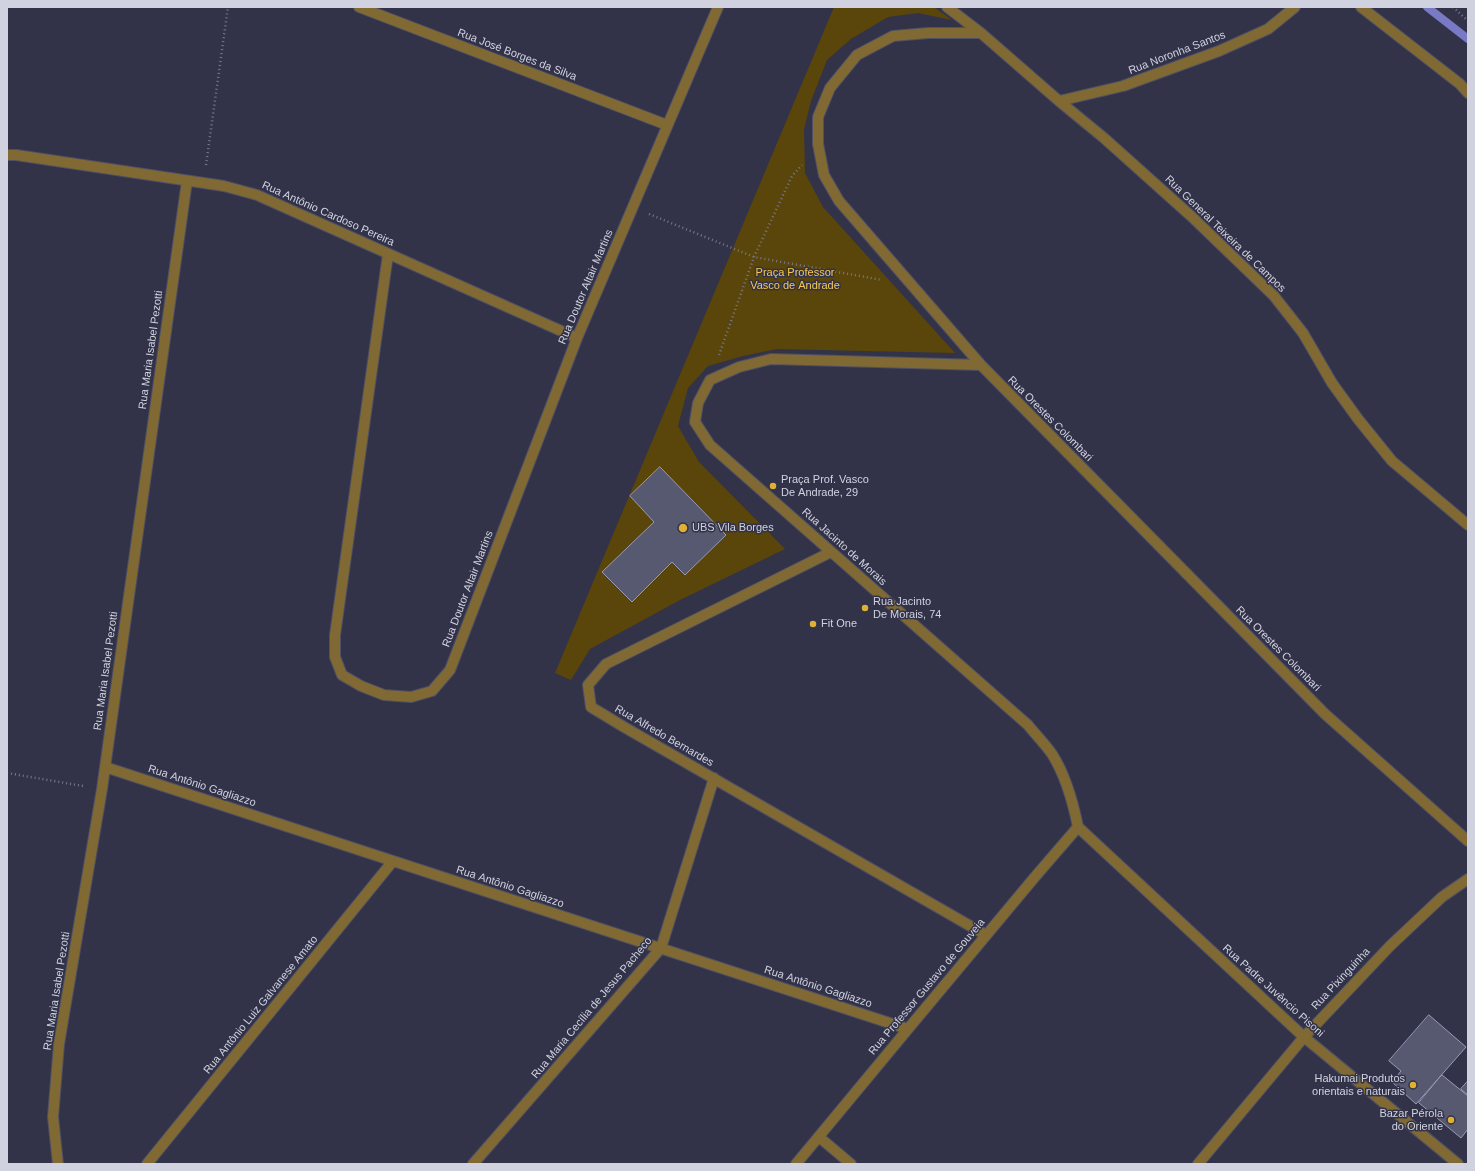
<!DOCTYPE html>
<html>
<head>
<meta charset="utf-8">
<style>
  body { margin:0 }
  #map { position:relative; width:1475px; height:1171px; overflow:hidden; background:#323349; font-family:Helvetica,sans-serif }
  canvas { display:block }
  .frame { position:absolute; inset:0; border:8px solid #d1d2e0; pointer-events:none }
</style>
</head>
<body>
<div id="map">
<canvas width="1475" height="1171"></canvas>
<div class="frame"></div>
</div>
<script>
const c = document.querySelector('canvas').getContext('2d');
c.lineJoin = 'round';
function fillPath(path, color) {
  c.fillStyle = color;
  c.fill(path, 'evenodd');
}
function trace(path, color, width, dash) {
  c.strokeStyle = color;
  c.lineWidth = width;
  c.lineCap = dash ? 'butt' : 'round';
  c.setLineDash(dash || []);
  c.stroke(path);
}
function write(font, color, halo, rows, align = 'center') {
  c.font = font + ' Helvetica,sans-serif';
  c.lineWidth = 3;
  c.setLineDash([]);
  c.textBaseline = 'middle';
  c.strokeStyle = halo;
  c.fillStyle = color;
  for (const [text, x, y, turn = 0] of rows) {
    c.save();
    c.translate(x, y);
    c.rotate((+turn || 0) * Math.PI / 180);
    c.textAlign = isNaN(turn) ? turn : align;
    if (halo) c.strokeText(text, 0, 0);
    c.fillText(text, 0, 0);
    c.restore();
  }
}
fillPath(new Path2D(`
  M834 7H934L952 20 918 13 888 17 851 39 827 60 811 101 804 129 805 173 823 207 955 353 777 349 743 356 708 366 688 388 678 426 699 462 785 549 680 600 590 649 571 680 555 673Z`), '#5a450a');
trace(new Path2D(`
  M1427 7 1468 39`), '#7979c5', 8);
const building = new Path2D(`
  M660 467 726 535 685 575 672 562 632 602 602 572 654 522 630 496Z
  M1429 1015 1466 1047 1416 1104 1392 1082 1401 1071 1389 1061Z
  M1442 1075 1468 1096V1129L1461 1138 1419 1103Z
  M1468 1081V1095L1461 1089Z`);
fillPath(building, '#575971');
trace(building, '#999bb6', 1);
const minor = new Path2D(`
  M359 7 667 125
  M947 7 981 33 1059 101 1104 138 1191 216 1274 296 1303 333 1332 383 1358 419 1392 461 1468 525
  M1361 7 1460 84 1468 93
  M981 33H928L893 36 857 55 830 88 818 117V144L824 175 839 201 981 365 1325 714 1468 841
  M1059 101 1123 86 1219 51 1268 29 1295 7
  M7 155H16L224 186 257 195 577 338
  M388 254 335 635V657L342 675 361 686 384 695 411 697 432 691 450 670 577 338 718 7
  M981 365 771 359 739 367 710 380 698 403 695 422 710 445 1028 725C1036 735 1045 744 1052 754 1066 776 1073 802 1078 827
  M831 552 606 664 588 685 591 707 624 727 986 935
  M105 767 908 1029
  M1078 827 1304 1037 1458 1164
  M819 1137 851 1164
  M58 1164 53 1117 59 1044 102 789 187 181
  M147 1164 393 861
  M473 1164 661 948 714 778
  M796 1164 908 1029 1034 878 1078 827
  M1198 1164 1304 1037 1390 946 1442 897 1468 879`);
trace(minor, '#4f5064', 12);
trace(new Path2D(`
  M1453 7 1468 21
  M206 165 228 7
  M649 214 754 257 882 280
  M719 355 754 257 792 176 802 165
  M7 773 83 786`), '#78798c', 2.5, [1, 3]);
trace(minor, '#806933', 10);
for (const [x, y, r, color] of [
  [773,486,4,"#dfb034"],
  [683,528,5,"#dfb034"],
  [865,608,4,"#dfb034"],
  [813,624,4,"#dfb034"],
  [1413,1085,4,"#dfb034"],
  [1451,1120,4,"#dfb034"]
]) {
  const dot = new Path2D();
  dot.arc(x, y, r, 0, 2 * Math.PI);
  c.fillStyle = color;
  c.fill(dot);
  trace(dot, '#323349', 1.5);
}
write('11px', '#d1d2e0', '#323349', [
  ["Rua Noronha Santos",1177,53,-21],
  ["Rua José Borges da Silva",517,55,21],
  ["Rua Antônio Cardoso Pereira",328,214,24],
  ["Rua General Teixeira de Campos",1225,234,44],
  ["Rua Doutor Altair Martins",586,287,-67],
  ["Rua Maria Isabel Pezotti",151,350,-82],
  ["Rua Orestes Colombari",1050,419,45],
  ["Rua Jacinto de Morais",844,547,42],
  ["Rua Doutor Altair Martins",468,589,-69],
  ["Rua Orestes Colombari",1278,649,45],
  ["Rua Maria Isabel Pezotti",106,671,-82],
  ["Rua Alfredo Bernardes",664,736,30],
  ["Rua Antônio Gagliazzo",202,786,18],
  ["Rua Antônio Gagliazzo",510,887,18],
  ["Rua Pixinguinha",1341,979,-47],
  ["Rua Antônio Gagliazzo",818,987,18],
  ["Rua Professor Gustavo de Gouveia",927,987,-50],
  ["Rua Maria Isabel Pezotti",57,991,-81],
  ["Rua Padre Juvêncio Pisoni",1273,991,42],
  ["Rua Antônio Luiz Galvanese Amato",261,1005,-51],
  ["Rua Maria Cecília de Jesus Pacheco",592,1008,-50]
]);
write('11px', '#f7c850', '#323349', [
  ["Praça Professor",795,273],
  ["Vasco de Andrade",795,286]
]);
write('11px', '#d1d2e0', '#323349', [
  ["Praça Prof. Vasco",781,480],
  ["De Andrade, 29",781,493],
  ["UBS Vila Borges",692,528],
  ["Rua Jacinto",873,602],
  ["De Morais, 74",873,615],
  ["Fit One",821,624],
  ["Hakumai Produtos",1405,1079,"right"],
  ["orientais e naturais",1405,1092,"right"],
  ["Bazar Pérola",1443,1114,"right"],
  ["do Oriente",1443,1127,"right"]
], 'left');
</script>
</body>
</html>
